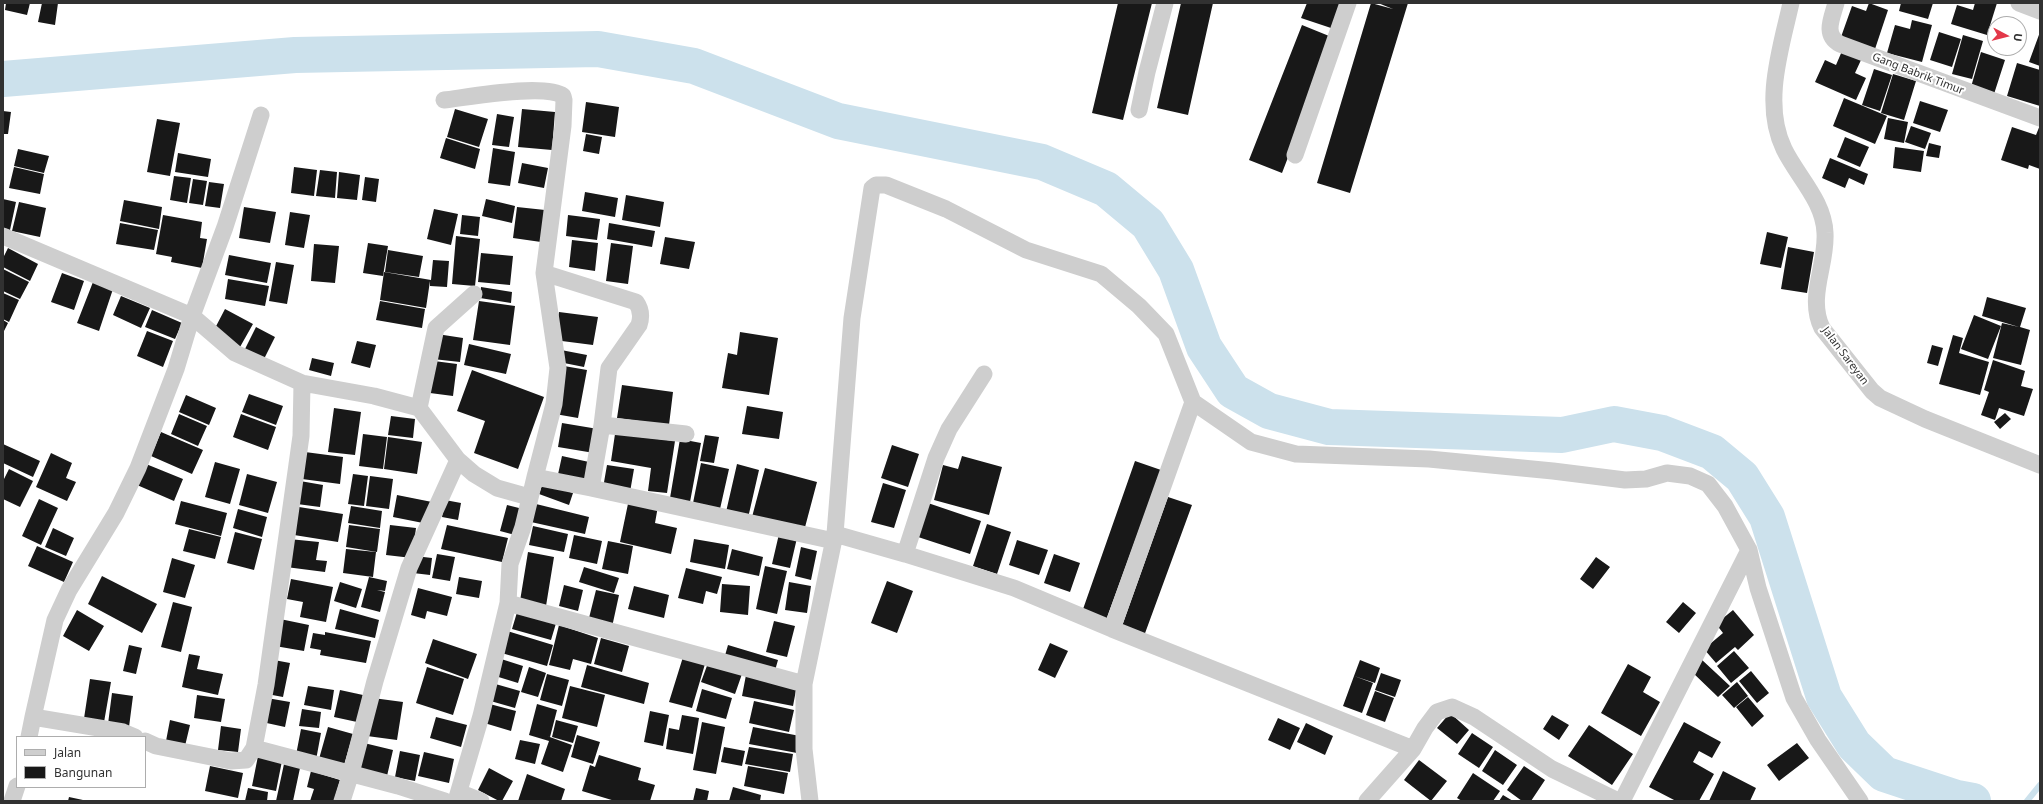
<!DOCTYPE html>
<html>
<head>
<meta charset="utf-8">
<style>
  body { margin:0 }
  #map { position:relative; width:2043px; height:804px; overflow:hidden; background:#fff; font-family:"Noto Sans",sans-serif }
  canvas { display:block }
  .frame { position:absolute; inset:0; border:4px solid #313131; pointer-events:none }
  .legend { position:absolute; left:16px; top:736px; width:130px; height:52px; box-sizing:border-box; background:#fff; border:1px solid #adadad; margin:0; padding:5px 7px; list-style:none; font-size:12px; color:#313131 }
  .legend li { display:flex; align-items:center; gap:8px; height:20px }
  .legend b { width:20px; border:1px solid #adadad }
  .north { position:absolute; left:1987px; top:16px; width:40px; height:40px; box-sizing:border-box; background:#fff; border:1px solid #adadad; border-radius:50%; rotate:97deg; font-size:11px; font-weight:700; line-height:16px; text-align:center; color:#313131 }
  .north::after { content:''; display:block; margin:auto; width:14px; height:18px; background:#e33849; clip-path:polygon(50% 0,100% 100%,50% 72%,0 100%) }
</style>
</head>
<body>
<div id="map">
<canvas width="2043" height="804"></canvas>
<div class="frame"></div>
<ul class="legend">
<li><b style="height:5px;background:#cecece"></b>Jalan</li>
<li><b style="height:11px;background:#181818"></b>Bangunan</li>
</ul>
<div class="north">U</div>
</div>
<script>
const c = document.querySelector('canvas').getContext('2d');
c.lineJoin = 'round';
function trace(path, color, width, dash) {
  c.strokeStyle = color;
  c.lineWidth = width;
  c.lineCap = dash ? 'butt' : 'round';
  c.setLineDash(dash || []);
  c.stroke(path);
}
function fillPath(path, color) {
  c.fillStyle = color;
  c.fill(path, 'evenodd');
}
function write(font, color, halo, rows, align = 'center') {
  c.font = font + ' "Noto Sans",sans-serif';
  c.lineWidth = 4;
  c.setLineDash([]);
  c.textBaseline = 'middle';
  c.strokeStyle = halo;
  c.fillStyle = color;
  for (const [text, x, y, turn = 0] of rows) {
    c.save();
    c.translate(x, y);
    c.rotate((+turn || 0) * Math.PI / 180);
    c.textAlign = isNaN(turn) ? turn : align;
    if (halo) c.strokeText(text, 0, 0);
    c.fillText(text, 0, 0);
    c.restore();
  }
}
trace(new Path2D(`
  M2027 801 2040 785`), '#cce1ec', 6);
trace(new Path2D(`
  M3 79 295 55 598 49 694 66 838 121 1042 162 1106 189 1148 224 1176 270 1204 347 1233 391 1269 411 1329 427 1562 435 1614 424 1662 433 1712 452 1742 477 1767 517 1824 697 1854 745 1884 774 1957 798 1973 801`), '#cce1ec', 36);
fillPath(new Path2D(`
  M6 3H30L27 15 5 10Z
  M42 3H58L55 25 38 22Z
  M1118 3H1152L1123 120 1092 113Z
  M1181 3H1213L1188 115 1157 108Z
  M1307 3H1343L1334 29 1301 18Z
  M1371 3 1393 9 1378 3H1408L1350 193 1317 183Z
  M1869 3 1888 10 1875 49 1841 37 1852 6 1866 11Z
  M1901 3H1933L1928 19 1899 11Z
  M1975 3H1997L1987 35 1951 24 1957 5 1973 10Z
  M1912 20 1932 25 1922 62 1887 53 1895 25 1910 29Z
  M1302 25 1334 38 1282 173 1249 160Z
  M1939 32 1961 39 1952 67 1930 60Z
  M2040 32V66L2029 62Z
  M1963 35 1983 41 1972 79 1952 74Z
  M1842 51 1861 60 1855 73 1866 78 1856 100 1815 82 1825 60 1836 65Z
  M1981 52 2005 60 1994 94 1971 87Z
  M2017 63 2040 70V106L2007 96Z
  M1874 69 1892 75 1880 111 1862 105Z
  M1893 74 1916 81 1904 120 1881 113Z
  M1844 98 1887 116 1875 144 1833 126Z
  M1920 101 1948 110 1940 132 1913 123Z
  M586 102 619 107 615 137 582 132Z
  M455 109 488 119 479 147 447 137Z
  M522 109 555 112 552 150 518 147Z
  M3 111 11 112 8 134H3Z
  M497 114 514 117 509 147 492 145Z
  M1888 118 1908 122 1904 143 1884 139Z
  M157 119 180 123 170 176 147 172Z
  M2040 125V169L2029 165 2028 169 2001 160 2012 127 2036 135Z
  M1911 126 1931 133 1925 149 1905 142Z
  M586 134 602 137 599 154 583 151Z
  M1845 137 1869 147 1860 167 1837 157Z
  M446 138 480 149 475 169 440 158Z
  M1929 143 1941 146 1939 158 1926 156Z
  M1895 147 1924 151 1921 172 1893 168Z
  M493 148 515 152 510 186 488 183Z
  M18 149 49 156 44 173 14 166Z
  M178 153 211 159 208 177 175 172Z
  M1830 158 1868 174 1864 185 1849 178 1845 188 1822 178Z
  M522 163 548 168 544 188 518 183Z
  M14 167 44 174 40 194 9 188Z
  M294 167 317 170 314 196 291 193Z
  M320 170 337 172 335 198 316 196Z
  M339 172 360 175 357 200 337 198Z
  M174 176 191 178 187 203 170 200Z
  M365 177 379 179 376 202 362 200Z
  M193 179 207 181 203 205 189 203Z
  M209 182 224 184 220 208 205 206Z
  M585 192 618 198 615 217 582 211Z
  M626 195 664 202 660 227 622 220Z
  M3 199 16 202 10 230 3 229Z
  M486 199 515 206 512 223 482 216Z
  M124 200 162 207 159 229 120 221Z
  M19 202 46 208 40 237 12 231Z
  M244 207 276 212 270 243 239 238Z
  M517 207 545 210 541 242 513 238Z
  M434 209 458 214 451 245 427 239Z
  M290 212 310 215 304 248 285 245Z
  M163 215 202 222 200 238 207 239 202 268 171 262 172 257 156 254Z
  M462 215 480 217 478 236 460 234Z
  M568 215 600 219 597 240 566 236Z
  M120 223 158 230 154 250 116 244Z
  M609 223 655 231 652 247 607 239Z
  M1767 232 1788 237 1781 268 1760 264Z
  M456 236 480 239 475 286 452 284Z
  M665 237 695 242 689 269 660 264Z
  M572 240 598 243 595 271 569 267Z
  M368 243 388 246 383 276 363 273Z
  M611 243 633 246 628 284 606 281Z
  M314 244 339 246 335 283 311 281Z
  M1788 247 1814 252 1807 293 1781 289Z
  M8 248 38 264 30 281 3 267V258Z
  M388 250 423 256 419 277 385 272Z
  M481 253 513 256 510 285 478 282Z
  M229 255 271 263 267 283 225 275Z
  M433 260 449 261 447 287 430 286V281L426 308 380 300 384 272 431 280Z
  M276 262 294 265 287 304 269 301Z
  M3 269 29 282 20 299 3 291Z
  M62 273 84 281 74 310 51 302Z
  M228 279 269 286 265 306 225 299Z
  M93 282 113 289 99 331 77 323Z
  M481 287 512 292 511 303 480 298Z
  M3 293 19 300 9 322 3 319Z
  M121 296 150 308 141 328 113 315Z
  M1987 297 2026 308 2020 327 2030 330 2021 365 1993 358 2002 323 2019 327 1982 316Z
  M380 301 425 309 422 328 376 320Z
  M479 301 515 306 510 345 473 340Z
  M225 309 253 324 240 347 213 332Z
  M152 310 182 323 175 339 145 327Z
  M559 312 598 317 593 345 554 340Z
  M1974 315 2001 326 1988 359 1961 349Z
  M3 320 8 323 3 333Z
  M256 327 275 337 264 359 245 349Z
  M147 331 173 341 163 367 137 356Z
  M740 332 778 338 769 395 722 388 728 353 737 355Z
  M437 334 463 338 460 362 433 359Z
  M1953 335 1963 338 1959 353 1989 362 1980 395 1939 384Z
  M357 341 376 345 370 368 351 363Z
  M469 344 511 354 506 374 464 365Z
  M1932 345 1943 348 1938 366 1927 363Z
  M561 350 587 355 584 367 559 362Z
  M312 358 334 363 331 376 309 370Z
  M1993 360 2025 371 2021 386 2033 389 2024 416 1999 408 1995 420 1981 415 1989 392 1984 390Z
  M434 361 457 364 453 396 430 393Z
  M564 366 587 370 578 418 555 414Z
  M472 370 544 397 518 469 474 453 485 421 457 411Z
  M622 385 673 392 669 425 617 418Z
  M249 394 283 406 276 425 242 412Z
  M186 395 216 408 209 425 179 412Z
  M747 406 783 412 779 439 742 434Z
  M334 408 361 412 355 455 328 452Z
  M2005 413 2011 419 2000 429 1994 422Z
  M179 414 207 426 198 446 171 434Z
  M241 414 276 427 268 450 233 437Z
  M391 416 415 419 413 438 388 435Z
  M562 423 598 429 594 453 558 447Z
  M161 432 203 450 192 474 151 456Z
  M363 434 387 437 383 469 359 466Z
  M615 434 675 441 667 493 648 491 651 468 611 461Z
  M705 435 719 437 714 463 700 461Z
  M388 437 422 442 417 474 384 469Z
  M680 439 701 443 690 502 670 498Z
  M3 444 40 461 33 477 3 463Z
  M892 445 919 454 908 487 881 478Z
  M305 452 343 457 340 484 302 479Z
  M51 453 72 463 66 478 76 482 67 501 36 487Z
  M562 456 589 462 584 485 557 479Z
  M962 456 1002 467 989 515 934 500 943 465 958 469Z
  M1135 461 1161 470 1106 620 1082 612Z
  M215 462 240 469 230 504 205 497Z
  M701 463 729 469 720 509 693 503Z
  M146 464 183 479 174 501 137 485Z
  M737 464 759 470 748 518 726 512Z
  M607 465 634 469 630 492 603 488Z
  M765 468 817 482 804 531 752 517Z
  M9 469 33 481 20 507 3 499V481Z
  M247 474 277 482 268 513 239 505Z
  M353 474 368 476 364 506 348 504Z
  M370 476 393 479 389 509 366 506Z
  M300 481 323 485 320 507 297 504Z
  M543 483 573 493 569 505 539 494Z
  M883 483 906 490 894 528 871 522Z
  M397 495 432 502 428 524 393 517Z
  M1168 497 1192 505 1144 636 1121 629Z
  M39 499 58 508 41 545 22 536Z
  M629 499 658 506 655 523 677 528 671 554 620 542Z
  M445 500 461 503 458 520 442 517Z
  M181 501 227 513 221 536 175 524Z
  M925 502 981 521 970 554 915 536Z
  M536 504 589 517 585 534 531 522Z
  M507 505 523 509 515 535 500 531Z
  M351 506 382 511 380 528 348 523Z
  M299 507 343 514 338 542 294 535Z
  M238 509 267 517 262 537 233 528Z
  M987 524 1011 532 997 574 973 566Z
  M349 525 380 529 377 552 346 547Z
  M390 525 416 528 412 558 386 555Z
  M447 525 508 538 502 562 441 549Z
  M533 526 568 534 564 552 529 545Z
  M53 528 74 538 66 556 45 547Z
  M189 529 221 537 215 559 183 551Z
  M235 532 262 539 254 570 227 563Z
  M779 534 797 538 790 568 772 564Z
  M574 535 602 541 597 564 569 558Z
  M289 539 319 542 316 560 327 561 325 572 286 567Z
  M694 539 729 545 725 569 690 562Z
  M1017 540 1048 550 1039 575 1009 565Z
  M608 541 633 546 628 574 602 569Z
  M37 546 73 562 64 582 28 566Z
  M801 547 817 551 811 580 795 576Z
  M346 549 376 552 373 577 343 573Z
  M732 549 763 557 759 576 727 569Z
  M528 552 554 557 546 606 520 601Z
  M437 554 455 557 450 581 432 578Z
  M1054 554 1080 563 1070 592 1044 583Z
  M415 556 432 558 430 575 413 573Z
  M1596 557 1610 567 1593 589 1580 579Z
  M172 558 195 565 185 598 163 592Z
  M765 566 787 571 777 614 756 609Z
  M584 567 619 578 614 593 579 582Z
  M686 568 722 577 717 594 706 591 703 604 678 598Z
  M102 576 157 604 142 633 88 604Z
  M369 577 387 581 385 591 377 590 385 592 380 612 361 607Z
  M459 577 482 581 479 598 456 594Z
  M291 579 333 587 326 622 300 617 303 602 287 599Z
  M887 581 913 591 897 633 871 623Z
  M340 582 362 589 356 608 334 601Z
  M789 582 811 586 807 613 785 610Z
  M722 584 750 586 748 615 720 612Z
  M564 585 583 590 578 611 559 606Z
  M634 586 669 595 664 618 628 609Z
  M418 588 452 597 447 616 427 611 425 619 411 615Z
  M596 590 619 595 612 627 588 622Z
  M173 602 192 607 181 652 161 647Z
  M1683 602 1696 613 1679 633 1666 622Z
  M340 609 379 620 375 638 335 629Z
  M518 609 557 620 551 640 512 629Z
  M77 610 104 626 89 651 63 636Z
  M1733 610 1754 635 1738 650 1735 647 1716 663 1704 649 1723 633 1716 624Z
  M280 619 309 625 304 651 275 646Z
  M774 621 795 626 787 657 766 652Z
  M559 625 598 638 591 664 573 659 570 670 549 665Z
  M504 630 553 645 547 666 498 652Z
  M325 632 371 641 366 663 320 655 321 650 310 648 313 633 325 635Z
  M601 638 629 646 622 672 594 664Z
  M433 639 477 654 468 679 425 663Z
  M1050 643 1068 651 1055 678 1038 670Z
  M129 645 142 648 136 674 123 671Z
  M728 645 778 660 774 674 724 659Z
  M1734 651 1749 668 1731 683 1717 666Z
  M189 654 200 656 197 669 223 674 218 695 182 687Z
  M683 657 705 664 692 708 669 702Z
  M498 658 523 666 518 683 492 675Z
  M1701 659 1730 686 1718 697 1691 671Z
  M274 660 290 663 283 697 267 694Z
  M1360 660 1380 668 1375 683 1354 676Z
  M708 663 742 674 735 694 701 682Z
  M1628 664 1651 677 1643 692 1660 702 1641 736 1601 713Z
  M587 665 649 683 644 704 581 687Z
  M427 667 464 679 453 715 416 703Z
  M529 667 546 673 538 697 521 692Z
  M1751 671 1769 693 1757 703 1739 681Z
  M1381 673 1401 680 1395 697 1375 690Z
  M547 674 569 680 562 706 540 700Z
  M746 675 797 685 793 706 742 696Z
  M1354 676 1373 683 1362 713 1343 706Z
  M90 679 111 682 103 728 83 725Z
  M1737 682 1748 696 1734 708 1722 695Z
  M492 683 520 691 515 708 487 700Z
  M308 686 334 690 331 710 304 705Z
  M570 686 605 695 597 727 562 718Z
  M702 689 732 698 726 719 696 711Z
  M340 690 363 695 357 722 334 717Z
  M1375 691 1394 698 1385 722 1366 715Z
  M112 693 133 696 129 727 108 724Z
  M197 695 225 699 221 722 194 718Z
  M1748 697 1764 716 1752 727 1736 707Z
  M267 698 290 702 285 727 262 722Z
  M373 698 403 702 397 740 367 736Z
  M754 701 794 710 789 732 749 723Z
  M486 703 516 711 511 731 481 722Z
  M537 704 557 710 550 737 547 736 572 745 563 772 541 764 549 741 529 735Z
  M302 709 321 712 319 728 299 726Z
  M650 711 669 715 663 746 644 742Z
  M1450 713 1469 730 1457 744 1437 728Z
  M682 715 699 718 693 754 666 749 669 728 679 730Z
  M1552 715 1569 725 1559 740 1543 729Z
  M436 717 467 725 461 747 430 738Z
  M1278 718 1300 728 1290 750 1268 740Z
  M170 720 190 725 185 746 166 741Z
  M556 720 578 726 573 743 552 737Z
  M702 722 725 727 716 774 693 770Z
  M1684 722 1721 742 1712 758 1699 751 1693 762 1714 774 1699 801H1676L1649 787Z
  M1306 723 1333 736 1325 755 1297 742Z
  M1589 725 1633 754 1612 785 1568 756Z
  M221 726 241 729 238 752 218 750Z
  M328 727 353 734 344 765 319 759Z
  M753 727 800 736 797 753 749 744Z
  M301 729 321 733 316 760 296 755Z
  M1472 733 1493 747 1479 768 1458 754Z
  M577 735 600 742 593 764 571 757Z
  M520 740 540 744 535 764 515 759Z
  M364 743 393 750 387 776 358 768Z
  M1797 743 1809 758 1779 781 1767 765Z
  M724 747 745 751 742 766 721 762Z
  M749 747 793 754 790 772 745 764Z
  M1495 750 1517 765 1503 785 1482 771Z
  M400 751 420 755 415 781 395 777Z
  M424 752 454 759 449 783 418 776Z
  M599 755 641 768 638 780 655 785 650 801H615L582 791 590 765 595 767Z
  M258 756 282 761 276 791 252 786Z
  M1419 760 1447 781 1431 801 1404 780Z
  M284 764 300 768 293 801H276Z
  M210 766 243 773 238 798 205 791Z
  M748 766 788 773 784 794 744 786Z
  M1524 766 1545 780 1531 801H1522L1507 790Z
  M489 768 513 781 502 801H499L478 790Z
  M311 771 340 780 334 801H310L314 789 307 787Z
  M1723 771 1756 788 1750 801H1709Z
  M1473 773 1500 791 1493 801H1462L1457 798Z
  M527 774 565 789 561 801H518Z
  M733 787 761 795 760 801H729Z
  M248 788 268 792 267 801H245Z
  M696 788 709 791 707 801H693Z
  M1503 795 1513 801H1499Z
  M69 797 83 800 82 801H68Z`), '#181818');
trace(new Path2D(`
  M1791 3C1781 48 1762 104 1784 149 1797 176 1824 201 1825 233 1827 265 1807 297 1822 328L1872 391 1880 398 1925 419 2040 465
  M1836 3C1832 18 1823 35 1840 44L2040 118
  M2019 3 2040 11
  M444 100C469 97 545 83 563 96L564 100 563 126 544 273 558 368 554 404 535 477
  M1139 110 1147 72 1165 3
  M1295 155 1348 3
  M3 236 192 316 235 353 302 383 374 396 419 408 458 460 474 474 497 488 529 497
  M419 408 436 328 474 294
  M602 425 686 434
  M591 488 834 541
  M835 534 905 554 936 458 949 429 984 374
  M905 554 1014 588 1112 629 1193 402
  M508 603 804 684
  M1112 629 1413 749
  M33 717 55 620 69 590 116 513 138 468 176 369 192 316 225 227 261 115
  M29 737 33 717 123 732 135 737
  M145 741 156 746 231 761 246 760 254 748 398 786 445 801
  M254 748 266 685 301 436 302 383
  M459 792 481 801
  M12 801 17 786
  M342 801 351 773 375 681 409 568 458 460
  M456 801 481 716 508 603 510 564 523 527 535 477 591 488 602 425 609 368 639 325C642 316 641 309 636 302L544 273
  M810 801 804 749V684L835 534 852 318 872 188 876 185H886L946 209 1026 250 1101 274 1139 306 1166 334 1193 402 1251 442 1296 454 1429 459 1553 471 1625 480 1646 479 1667 473 1690 476 1708 484 1725 506 1749 550 1758 588 1794 698 1818 740 1860 801
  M1367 801 1413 749 1425 728 1437 712 1452 707 1474 717 1552 769 1618 801
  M1622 801 1749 550`), '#cecece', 17);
write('11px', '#313131', '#fff', [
  ["Gang Babrik Timur",1918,74,21],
  ["Jalan Sareyan",1845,356,53]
]);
</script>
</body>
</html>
